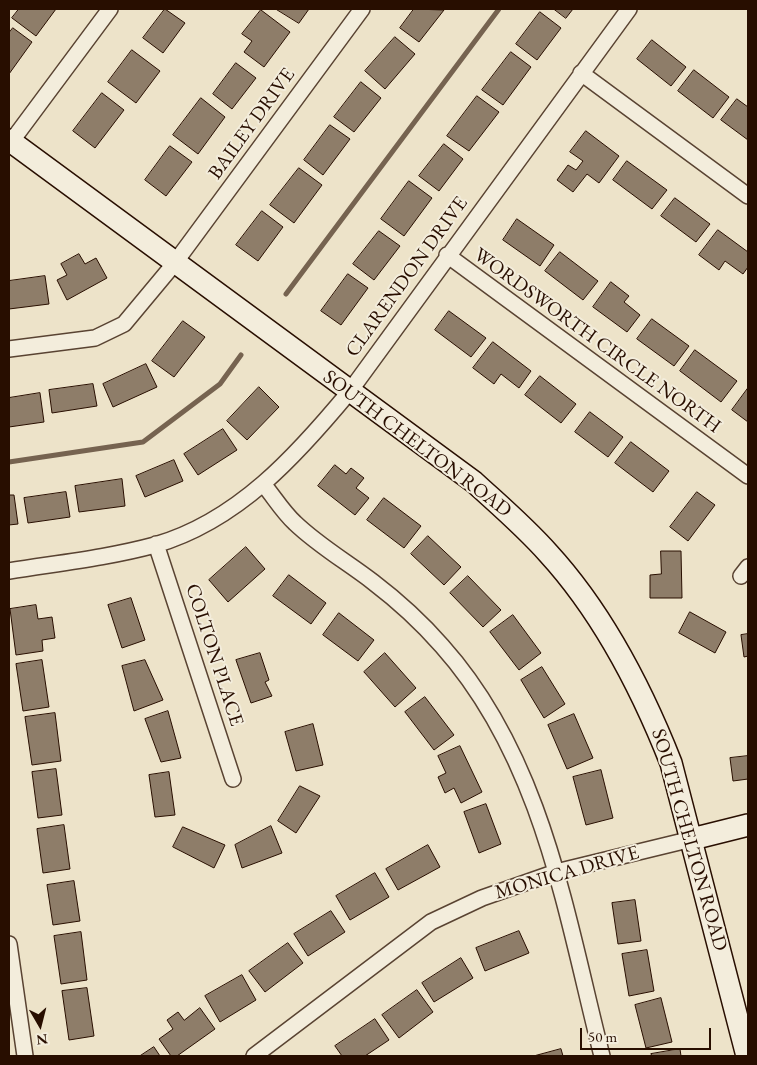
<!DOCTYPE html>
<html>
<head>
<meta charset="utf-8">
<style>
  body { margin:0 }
  #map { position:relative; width:757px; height:1065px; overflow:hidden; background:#ede3c9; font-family:"EB Garamond",serif }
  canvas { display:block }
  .frame { position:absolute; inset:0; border:10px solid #280e00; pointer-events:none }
  .north { position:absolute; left:15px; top:1000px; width:50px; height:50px; -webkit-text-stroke:4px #f3eddc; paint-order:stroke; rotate:172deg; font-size:14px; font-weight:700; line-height:20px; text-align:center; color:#280e00 }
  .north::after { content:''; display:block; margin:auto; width:18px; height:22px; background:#280e00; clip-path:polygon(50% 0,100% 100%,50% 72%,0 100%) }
  .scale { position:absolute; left:580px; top:1028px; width:131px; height:22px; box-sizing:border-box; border:2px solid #280e00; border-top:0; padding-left:6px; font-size:15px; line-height:18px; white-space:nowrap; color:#280e00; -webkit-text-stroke:4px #f3eddc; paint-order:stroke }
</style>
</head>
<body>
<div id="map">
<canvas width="757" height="1065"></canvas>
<div class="frame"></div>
<div class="north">N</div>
<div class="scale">50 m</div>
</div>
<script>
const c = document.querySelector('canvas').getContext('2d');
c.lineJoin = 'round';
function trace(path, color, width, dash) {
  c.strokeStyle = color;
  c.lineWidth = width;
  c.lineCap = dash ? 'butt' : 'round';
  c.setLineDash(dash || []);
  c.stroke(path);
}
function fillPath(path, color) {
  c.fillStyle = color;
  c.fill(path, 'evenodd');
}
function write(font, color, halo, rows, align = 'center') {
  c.font = font + ' "EB Garamond",serif';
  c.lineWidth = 4;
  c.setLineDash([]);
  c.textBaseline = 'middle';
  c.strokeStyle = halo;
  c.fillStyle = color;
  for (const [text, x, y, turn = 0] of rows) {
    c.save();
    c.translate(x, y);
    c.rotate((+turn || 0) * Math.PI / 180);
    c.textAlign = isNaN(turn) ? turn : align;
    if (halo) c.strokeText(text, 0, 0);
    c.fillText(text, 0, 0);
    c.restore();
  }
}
trace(new Path2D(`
  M286 294 499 9
  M9 462 143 442 220 384 241 355`), '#766350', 5);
const building = new Path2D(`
  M19 9H56L36 36 12 18Z
  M165 9 185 23 163 53 143 38Z
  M276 9H309L299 23Z
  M414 9 444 10 419 42 400 28Z
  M554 9H573L566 18Z
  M261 10 290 32 264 67 244 52 252 41 242 34Z
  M540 12 561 28 537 60 516 44Z
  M13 28 32 42 9 74V33Z
  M395 37 415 54 385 89 365 71Z
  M652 40 686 67 671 86 637 59Z
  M132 50 160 71 136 103 108 82Z
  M511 52 531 67 503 105 482 90Z
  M236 63 256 78 232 109 213 94Z
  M694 70 729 97 713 118 678 91Z
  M361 82 381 98 354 132 334 117Z
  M102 93 124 110 95 148 73 131Z
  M477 96 499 112 469 151 447 136Z
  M201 98 225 117 198 154 173 135Z
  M737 99 748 107V140L721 120Z
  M330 125 350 139 323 175 304 160Z
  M586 131 619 156 599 183 587 174 573 192 557 180 568 165 576 170 583 161 570 152Z
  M444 144 463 159 439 191 419 176Z
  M170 146 192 162 166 196 145 180Z
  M627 161 667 190 652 209 613 180Z
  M299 168 322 185 294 223 270 205Z
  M409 181 432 198 404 236 381 219Z
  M675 198 710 224 696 242 661 216Z
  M262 211 283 227 258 261 236 245Z
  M517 219 554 245 540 266 503 240Z
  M718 230 748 252V267L743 274 725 261 719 270 699 255Z
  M379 231 400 246 374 280 353 264Z
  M560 252 598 281 583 300 545 271Z
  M79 254 85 264 96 258 107 278 67 300 57 280 67 275 61 264Z
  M348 274 368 288 341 325 321 311Z
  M45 276 49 304 9 309V281Z
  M611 282 629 296 624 302 640 315 627 332 593 307Z
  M449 311 486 338 471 357 435 330Z
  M652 319 689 346 674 366 637 339Z
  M183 321 205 337 174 377 152 361Z
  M493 342 531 371 519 388 501 374 494 384 473 368Z
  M695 350 737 381 721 402 680 371Z
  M146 364 157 387 113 407 103 384Z
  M540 376 576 404 561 423 525 395Z
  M93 384 97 406 52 413 49 390Z
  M259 387 279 407 247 440 227 421Z
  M748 388V422L732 410Z
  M40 393 44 422 9 427V398Z
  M590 412 623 437 608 457 575 432Z
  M223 429 237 450 198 475 184 454Z
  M631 442 669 471 653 492 615 463Z
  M174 460 183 481 145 497 136 476Z
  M335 465 346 474 351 468 364 478 356 488 369 498 355 515 318 486Z
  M122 479 125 506 79 512 75 486Z
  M66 492 70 517 28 523 24 498Z
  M697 492 715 505 688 541 670 527Z
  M9 495H14L18 524 9 525Z
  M384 498 421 526 404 548 367 520Z
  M428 536 461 567 444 585 411 554Z
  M246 547 265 569 228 602 209 580Z
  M661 551H681L682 598H650V575L661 574Z
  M289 575 326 603 311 624 273 596Z
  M468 576 501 610 483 627 450 593Z
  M131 598 145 640 122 648 108 605Z
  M36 605 38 619 52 617 55 638 42 640 43 651 16 655 10 609Z
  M690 612 726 632 715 653 679 633Z
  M339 613 374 640 358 661 323 635Z
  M513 615 541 653 519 670 490 632Z
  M748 634V656L744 657 741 635Z
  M260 653 269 680 265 682 272 696 251 703 236 660Z
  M385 653 416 688 395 707 364 672Z
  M42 660 49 707 23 711 16 664Z
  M145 660 163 700 134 711 122 666Z
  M542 667 565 704 544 718 521 680Z
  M425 697 454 735 434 750 405 712Z
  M168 711 181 758 161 762 145 719Z
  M55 713 61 761 32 765 25 717Z
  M574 714 593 758 567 769 548 725Z
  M313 724 323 765 296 771 285 732Z
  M460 746 482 792 461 803 454 788 445 793 438 777 446 773 438 756Z
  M748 756V779L733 781 730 758Z
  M56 769 62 815 38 818 32 772Z
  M601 770 613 818 586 825 573 777Z
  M169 772 175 815 155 817 149 775Z
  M300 786 320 796 296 833 278 821Z
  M486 804 501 844 479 853 464 812Z
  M64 825 70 869 43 873 37 829Z
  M271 826 282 853 242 868 235 845Z
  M183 827 225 845 214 868 173 847Z
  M428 845 440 867 398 890 386 869Z
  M375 873 389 897 350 920 336 896Z
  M74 881 80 921 53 925 47 885Z
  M635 900 641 941 618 944 612 903Z
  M331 911 345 932 308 956 294 934Z
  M519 931 529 953 485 971 476 948Z
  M81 932 87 980 61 984 54 936Z
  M288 943 303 963 265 992 249 971Z
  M647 950 654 991 629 996 622 954Z
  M461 958 473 978 434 1002 422 983Z
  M242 975 256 1000 220 1022 205 996Z
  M87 988 94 1036 69 1040 62 991Z
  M417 990 433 1012 399 1038 382 1015Z
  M661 998 672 1042 646 1048 635 1005Z
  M200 1008 215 1029 177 1056H171L159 1039 173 1029 167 1020 178 1012 184 1020Z
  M375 1019 389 1040 365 1056H342L335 1046Z
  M154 1047 160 1056H140Z
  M561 1049 563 1056H534Z
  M680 1049 681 1056H652L651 1054Z`);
fillPath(building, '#8e7d69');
trace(building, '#280e00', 1);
const street = new Path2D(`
  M581 73 748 196
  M11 142 110 9
  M447 255 748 476
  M9 349 95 338 124 324 174 264 362 9
  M264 485C274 497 283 512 295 523 319 546 347 562 373 582 398 601 421 622 442 646 543 759 566 915 602 1056
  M156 544 233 779
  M9 571C58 563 107 558 155 545 238 521 297 455 350 391L629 9
  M741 576 748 567
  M9 944 25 1056
  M254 1056 431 922 482 898 556 872 692 839`);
const secondary = new Path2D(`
  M9 140 474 482C499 505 525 527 548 553 603 613 641 687 671 763L747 1056
  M692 839 748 825`);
trace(street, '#594332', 18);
trace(secondary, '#280e00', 24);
trace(street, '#f3eddc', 15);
trace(secondary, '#f3eddc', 21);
write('20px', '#280e00', '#f3eddc', [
  ["BAILEY DRIVE",252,124,-54],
  ["CLARENDON DRIVE",407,277,-54],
  ["WORDSWORTH CIRCLE NORTH",597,341,36],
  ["SOUTH CHELTON ROAD",417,444,37],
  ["COLTON PLACE",214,655,72],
  ["SOUTH CHELTON ROAD",689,840,74],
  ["MONICA DRIVE",567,873,-16]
]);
</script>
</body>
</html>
